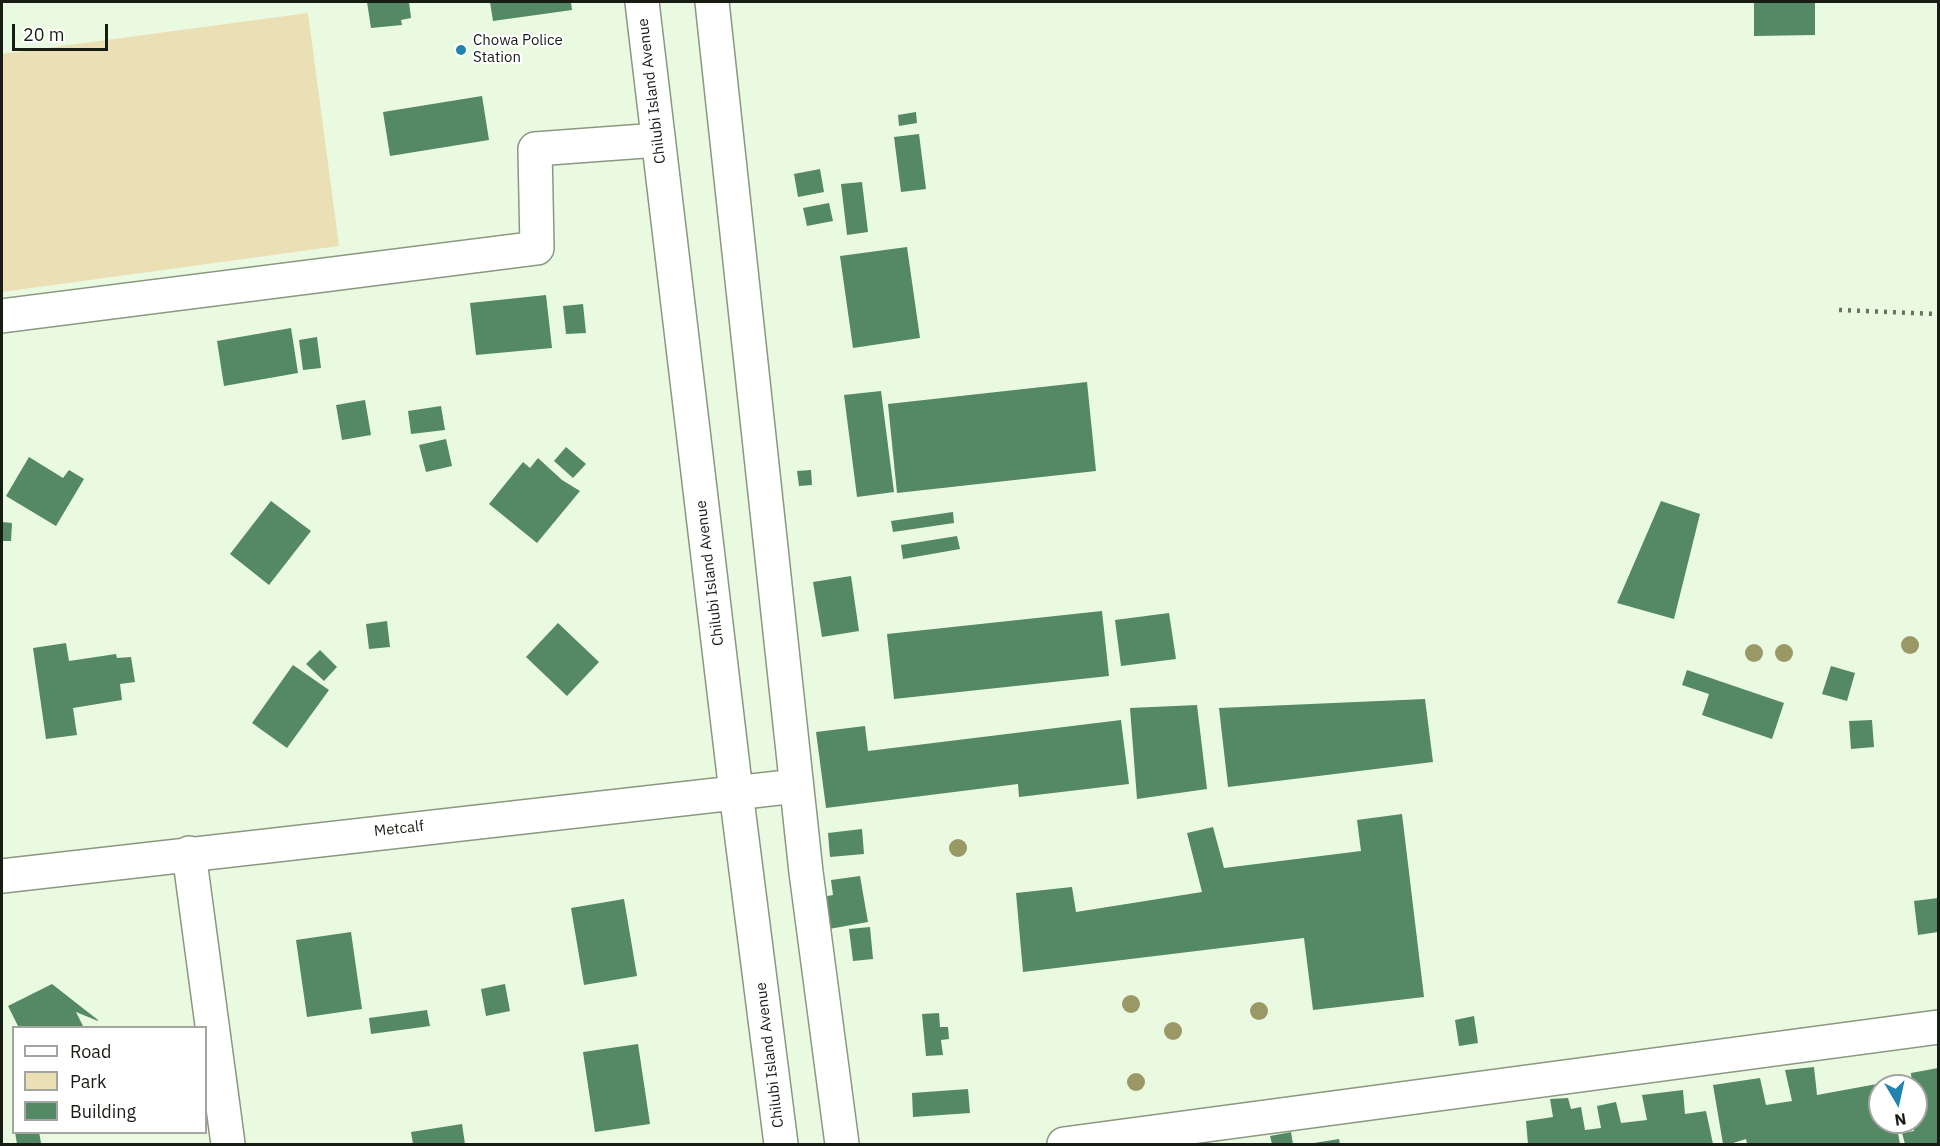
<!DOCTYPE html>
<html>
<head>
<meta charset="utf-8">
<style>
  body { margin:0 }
  #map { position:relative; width:1940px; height:1146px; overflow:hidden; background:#eafae0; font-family:"IBM Plex Sans",sans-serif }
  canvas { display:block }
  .frame { position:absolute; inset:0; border:3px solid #181d14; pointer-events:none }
  .legend { position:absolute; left:12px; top:1026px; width:195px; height:108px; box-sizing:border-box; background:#fff; border:2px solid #a3a5a1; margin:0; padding:8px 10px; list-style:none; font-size:18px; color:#181d14 }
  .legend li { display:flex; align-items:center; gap:12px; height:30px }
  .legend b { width:30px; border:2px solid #a3a5a1 }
  .north { position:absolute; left:1868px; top:1074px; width:60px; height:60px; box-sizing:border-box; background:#fff; border:2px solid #a3a5a1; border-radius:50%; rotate:171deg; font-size:16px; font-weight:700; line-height:24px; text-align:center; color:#181d14 }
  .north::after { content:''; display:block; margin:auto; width:21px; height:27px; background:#2184ae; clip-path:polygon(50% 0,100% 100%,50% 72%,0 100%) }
  .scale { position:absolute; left:12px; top:24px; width:96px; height:27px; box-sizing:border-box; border:3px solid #181d14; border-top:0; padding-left:8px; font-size:18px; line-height:21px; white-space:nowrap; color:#181d14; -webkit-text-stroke:4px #fff; paint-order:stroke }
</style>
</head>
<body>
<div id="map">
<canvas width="1940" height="1146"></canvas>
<div class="frame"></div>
<ul class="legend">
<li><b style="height:8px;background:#fff"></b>Road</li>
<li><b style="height:16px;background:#ebdfb5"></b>Park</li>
<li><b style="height:16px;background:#558865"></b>Building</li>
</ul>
<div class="north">N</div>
<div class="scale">20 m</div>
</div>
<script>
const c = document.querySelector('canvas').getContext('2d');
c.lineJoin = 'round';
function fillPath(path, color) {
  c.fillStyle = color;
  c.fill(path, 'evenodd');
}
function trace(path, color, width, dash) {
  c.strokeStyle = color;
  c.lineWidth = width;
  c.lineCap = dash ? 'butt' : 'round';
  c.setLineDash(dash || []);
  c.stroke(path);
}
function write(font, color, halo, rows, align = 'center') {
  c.font = font + ' "IBM Plex Sans",sans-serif';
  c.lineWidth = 4.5;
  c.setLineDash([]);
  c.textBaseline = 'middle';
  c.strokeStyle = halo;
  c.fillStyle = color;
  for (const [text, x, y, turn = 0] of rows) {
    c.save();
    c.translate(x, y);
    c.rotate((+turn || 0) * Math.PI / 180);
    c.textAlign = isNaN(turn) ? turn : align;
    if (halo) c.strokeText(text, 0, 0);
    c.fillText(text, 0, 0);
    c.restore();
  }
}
fillPath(new Path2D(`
  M308 13 339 246 2 292V54Z`), '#ebdfb5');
fillPath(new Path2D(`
  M367 2H409L411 18 401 20 402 25 371 28Z
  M490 2H571L572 10 493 21Z
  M1754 2H1815V35L1754 36Z
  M482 96 489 140 390 156 383 112Z
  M916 112 917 123 899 126 898 115Z
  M919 134 926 189 901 192 894 137Z
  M820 169 824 192 798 197 794 174Z
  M862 182 868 232 847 235 841 184Z
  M829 203 833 221 807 226 803 208Z
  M907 247 920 338 853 348 840 256Z
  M546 295 552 348 476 355 470 303Z
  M583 304 586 333 566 334 563 306Z
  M291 328 298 373 224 386 217 341Z
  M317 337 321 368 303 370 299 340Z
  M1087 382 1096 471 897 493 888 404Z
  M881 391 894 492 857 497 844 395Z
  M365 400 371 435 342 440 336 405Z
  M441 406 445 430 411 434 408 411Z
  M446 439 452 466 426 472 419 445Z
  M566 447 586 464 573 478 554 461Z
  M29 457 63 478 69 470 84 479 56 526 6 496Z
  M538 458 562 480 580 491 537 543 489 504 523 462 530 468Z
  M811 470 812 485 799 486 797 471Z
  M271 501 311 531 269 585 230 554Z
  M1661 501 1700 514 1674 619 1617 603Z
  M953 512 954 523 893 532 891 521Z
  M2 522 12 523 11 541H2Z
  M957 536 960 549 903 559 901 545Z
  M851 576 859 631 822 637 813 582Z
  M1102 611 1109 676 894 699 887 634Z
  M1169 613 1176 659 1121 666 1115 620Z
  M387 621 390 647 369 649 366 624Z
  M558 623 599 662 567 696 526 657Z
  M66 643 69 661 116 654 117 658 131 657 135 682 120 684 122 700 73 708 77 735 46 739 33 648Z
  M320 650 337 667 324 681 306 664Z
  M293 665 329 690 287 748 252 723Z
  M1831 666 1855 673 1847 701 1822 694Z
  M1687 670 1784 703 1772 739 1702 715 1709 694 1682 685Z
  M1425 699 1433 762 1228 787 1219 708Z
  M1197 705 1207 789 1137 799 1130 708Z
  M1121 720 1129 784 1019 797 1018 784 826 808 816 732 865 726 868 751Z
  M1872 720 1874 747 1851 749 1849 721Z
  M1402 814 1424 997 1313 1010 1304 938 1023 972 1016 893 1072 887 1076 912 1202 892 1187 833 1213 827 1224 868 1361 851 1357 820Z
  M862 829 864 854 830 857 828 833Z
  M860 876 868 922 829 929 823 897 833 895 831 880Z
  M1938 898V932L1918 935 1914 901Z
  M624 899 637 976 584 985 571 908Z
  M870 927 873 959 853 961 849 929Z
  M351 932 362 1009 307 1017 296 940Z
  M52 984 98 1020V1021L76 1012 84 1028H19L8 1006Z
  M505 984 510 1011 486 1016 481 989Z
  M427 1010 430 1026 371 1034 369 1018Z
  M939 1013 940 1027H948L949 1039 941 1040 943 1055 926 1056 922 1014Z
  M1474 1016 1478 1043 1459 1046 1455 1020Z
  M638 1044 650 1124 595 1132 583 1052Z
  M1814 1067 1817 1095 1888 1082 1889 1086H1880V1122H1896L1900 1144H1747L1746 1139 1730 1144H1723L1713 1085 1760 1078 1766 1105 1792 1101 1785 1070Z
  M1938 1068V1144H1905L1902 1133 1914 1131 1913 1122H1916V1086H1912L1911 1073Z
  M968 1089 970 1113 913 1117 912 1093Z
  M1683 1090 1685 1114 1706 1111 1713 1144H1528L1526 1121 1553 1117 1550 1099 1568 1098 1571 1109 1581 1107 1585 1130 1601 1128 1597 1106 1616 1102 1621 1123 1647 1120 1642 1095Z
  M462 1124 465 1144H413L411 1132Z
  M15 1132H39L41 1143 17 1144Z
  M1291 1132 1293 1144H1272L1270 1136Z
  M1339 1139 1340 1144H1314V1143Z`), '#558865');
const minor = new Path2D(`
  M642 2 736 792 781 1144
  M712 2 806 872 842 1144
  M2 316 537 248 535 149 658 140
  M189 853 228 1144
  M2 876 796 786
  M1064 1144 1938 1027`);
trace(minor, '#8a9881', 36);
trace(minor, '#fff', 33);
trace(new Path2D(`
  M1839 310 1938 314`), '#677061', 4.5, [3, 6]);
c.fillStyle = '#9a9865';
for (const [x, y] of [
  [1910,645],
  [1754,653],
  [1784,653],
  [958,848],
  [1131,1004],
  [1259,1011],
  [1173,1031],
  [1136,1082]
]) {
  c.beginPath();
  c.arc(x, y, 9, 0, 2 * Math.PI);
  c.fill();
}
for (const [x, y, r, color] of [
  [461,50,6,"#2184ae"]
]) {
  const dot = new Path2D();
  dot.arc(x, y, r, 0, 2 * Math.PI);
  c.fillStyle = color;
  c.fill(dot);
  trace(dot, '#fff', 2);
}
write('15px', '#181d14', '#fff', [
  ["Chowa Police",473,41],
  ["Station",473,58]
], 'left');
write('15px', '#181d14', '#fff', [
  ["Chilubi Island Avenue",652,91,-97],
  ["Chilubi Island Avenue",710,573,-97],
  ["Metcalf",399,829,-6],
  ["Chilubi Island Avenue",770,1055,-97]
]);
</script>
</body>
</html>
